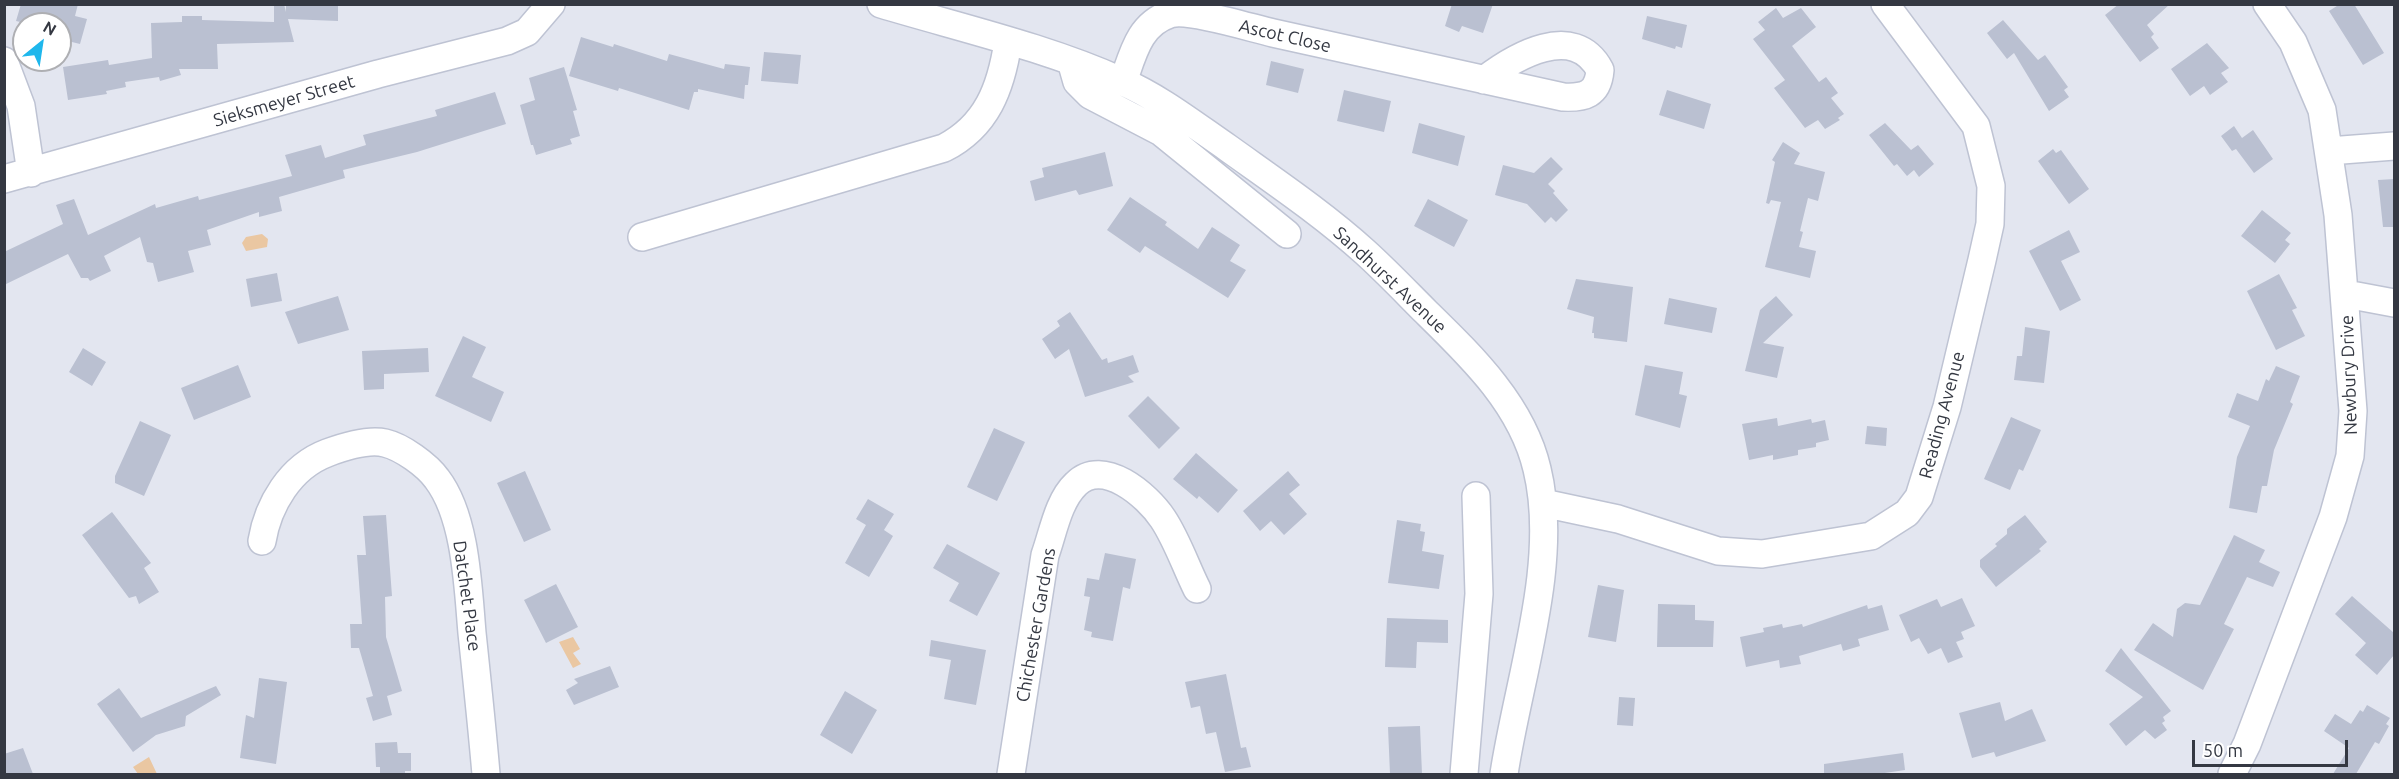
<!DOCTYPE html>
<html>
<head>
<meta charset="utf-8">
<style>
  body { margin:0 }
  #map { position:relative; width:2399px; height:779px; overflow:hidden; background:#e3e6f0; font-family:Ubuntu,sans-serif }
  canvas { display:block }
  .frame { position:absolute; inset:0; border:6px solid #343842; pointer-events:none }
  .north { position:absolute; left:12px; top:12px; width:60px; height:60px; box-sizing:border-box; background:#fff; border:2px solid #aeafb3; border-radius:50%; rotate:30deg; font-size:16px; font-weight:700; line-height:24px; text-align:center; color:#343842 }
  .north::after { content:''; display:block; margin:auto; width:21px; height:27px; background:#1fb7ec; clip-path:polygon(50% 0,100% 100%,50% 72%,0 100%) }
  .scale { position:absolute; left:2192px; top:740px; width:156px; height:27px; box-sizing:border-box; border:3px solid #343842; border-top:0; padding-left:8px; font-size:18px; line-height:21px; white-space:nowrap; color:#343842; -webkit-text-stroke:4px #fff; paint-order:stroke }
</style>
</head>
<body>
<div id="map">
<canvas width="2399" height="779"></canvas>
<div class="frame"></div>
<div class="north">N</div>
<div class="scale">50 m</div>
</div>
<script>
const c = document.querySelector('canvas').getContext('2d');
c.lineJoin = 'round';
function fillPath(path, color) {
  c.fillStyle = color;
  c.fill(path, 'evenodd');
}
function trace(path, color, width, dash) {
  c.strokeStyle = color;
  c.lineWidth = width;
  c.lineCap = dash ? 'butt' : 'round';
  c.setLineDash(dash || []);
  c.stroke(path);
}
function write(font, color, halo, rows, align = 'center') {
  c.font = font + ' Ubuntu,sans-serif';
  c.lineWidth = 6;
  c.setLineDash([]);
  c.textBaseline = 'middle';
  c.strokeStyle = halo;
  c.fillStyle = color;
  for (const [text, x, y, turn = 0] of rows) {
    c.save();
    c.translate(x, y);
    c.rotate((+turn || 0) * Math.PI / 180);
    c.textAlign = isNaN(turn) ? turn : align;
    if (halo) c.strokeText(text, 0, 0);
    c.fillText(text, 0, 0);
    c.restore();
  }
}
fillPath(new Path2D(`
  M262 234 268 239 267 247 246 251 242 243 246 237Z
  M573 637 580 649 573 653 581 664 573 668 559 642Z
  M149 757 157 774H138L133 767Z`), '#eac7a2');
fillPath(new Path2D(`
  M21 4H78L75 16 87 19 80 44 60 39 64 24H29L16 21Z
  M274 4H284L286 12V4H338V21L288 19 294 42 217 44 218 69H179L181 75 160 81 159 77 125 82 126 87 106 91 107 94 68 100 63 67 108 60 109 65 152 58 151 23 182 22V16H202V20L274 22Z
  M1452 4H1493L1483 33 1462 26 1459 32 1445 26Z
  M2119 4H2170L2147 25 2154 34 2151 37 2159 48 2140 62 2105 15Z
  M2340 4H2354L2384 53 2363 65 2329 11Z
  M1776 8 1783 18 1801 8 1816 27 1792 46 1819 82 1826 77 1838 93 1831 98 1844 114 1838 118 1840 120 1825 129 1818 120 1805 128 1774 88 1785 80 1753 39 1765 30 1758 22Z
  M1647 16 1687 25 1682 48 1676 46 1675 49 1642 39Z
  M2003 20 2038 60 2045 55 2068 87 2064 90 2069 97 2049 111 2014 53 2007 59 1987 33Z
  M581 37 613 47 614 44 667 61 669 54 724 69 725 64 750 67 748 85H745L744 99 698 89V92H694L689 110 619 88 618 91 569 76Z
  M2207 43 2229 68 2221 73 2228 82 2210 95 2204 86 2190 96 2171 69Z
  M764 52 801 55 798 84 761 81Z
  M1271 61 1304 69 1298 93 1266 85Z
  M564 67 577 110 573 111 580 136 570 139 572 144 536 155 533 145H531L520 105 535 100 529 78Z
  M1344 90 1391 101 1384 132 1337 121Z
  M1667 90 1711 104 1704 129 1659 115Z
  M495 92 506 124 417 152 343 170 345 178 279 197 282 211 259 217V212L207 230 211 245 188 251 194 272 158 282 153 263 147 262 140 237 104 256 111 271 90 281 88 278H81L68 254 4 285V252L63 224 56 205 74 199 88 235 155 204 156 208 198 196 199 200 292 176 285 155 321 145 325 158 366 145 363 135 437 116 435 110Z
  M1419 123 1465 136 1458 166 1412 153Z
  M1885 123 1911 150 1918 145 1934 164 1919 177 1914 170 1907 176 1897 164 1894 166 1869 135Z
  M2234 126 2242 138 2253 130 2273 159 2254 173 2236 149 2232 151 2221 136Z
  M1783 142 1800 153 1794 164 1825 172 1818 201 1808 198 1800 231 1803 232 1799 247 1816 251 1810 278 1765 267 1781 202 1771 200 1769 204 1766 203 1775 162 1772 160Z
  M2053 149 2056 153 2061 150 2089 189 2069 204 2038 161Z
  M1105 152 1113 186 1079 195 1076 190 1035 201 1030 181 1044 177 1042 168Z
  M1551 157 1563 169 1548 184 1555 191 1553 193 1568 210 1556 222 1551 217 1545 223 1527 204 1495 195 1503 165 1534 173Z
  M2394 179V227H2383L2378 180Z
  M1130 197 1167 222 1165 225 1198 249 1212 227 1240 245 1230 261 1246 270 1228 298 1145 246 1140 253 1107 230Z
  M1428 199 1468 220 1454 247 1414 226Z
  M2262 210 2291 233 2285 240 2290 244 2275 263 2241 236Z
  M2069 230 2080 252 2061 261 2081 300 2060 311 2029 251Z
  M277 273 282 301 251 307 246 279Z
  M2279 274 2297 308 2292 310 2305 336 2276 350 2247 291Z
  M1576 279 1633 287 1627 342 1594 338V333H1592L1594 317 1567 309Z
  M338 296 349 330 298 344 285 312Z
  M1776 296 1793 315 1763 343 1784 347 1777 378 1745 371 1760 310Z
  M1669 298 1717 308 1712 333 1664 324Z
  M1070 312 1102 360 1107 358 1108 363 1133 355 1139 372 1128 376 1134 382 1085 397 1069 349 1055 359 1042 339 1060 326 1057 321Z
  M2025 327 2050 331 2044 383 2014 380 2017 356H2022Z
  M463 336 486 347 472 377 504 392 491 422 435 396Z
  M83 348 106 362 92 386 69 372Z
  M428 348 429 372 384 374V389L364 390 362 351Z
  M238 365 251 397 194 420 181 388Z
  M1645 365 1683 372 1679 394 1687 396 1680 428 1635 415Z
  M2276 366 2300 376 2290 402 2293 404 2274 450 2267 486H2262L2257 513 2229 508 2237 457 2250 426 2228 417 2237 393 2258 401 2266 379 2269 381Z
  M1148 396 1180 428 1159 449 1128 416Z
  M2011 417 2041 430 2023 471 2019 469 2010 490 1984 479Z
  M1777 418 1778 426 1811 419 1812 423 1825 420 1829 440 1816 443V447L1798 450V455L1773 460V455L1749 460 1742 424Z
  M140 421 171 435 144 496 115 483V476Z
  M1867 426 1887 428 1886 446 1865 444Z
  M994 428 1025 442 997 501 967 487Z
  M1196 453 1238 490 1218 513 1199 496 1197 499 1173 479Z
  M525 471 551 530 524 542 497 483Z
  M1288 471 1300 485 1289 494 1307 514 1284 535 1271 521 1260 531 1243 511Z
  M868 499 894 514 884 530 893 536 869 577 845 563 866 525 856 519Z
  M112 512 151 563 144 568 159 592 139 604 136 596 129 598 82 535Z
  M386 515 392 596 385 597 386 637 402 691 387 696 392 715 373 721 366 698 373 696 359 648H351L350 624H362L357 555H366L363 516Z
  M2025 515 2047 542 2039 549 2041 551 1996 587 1980 567V560L1997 546 1995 544 2007 534V529Z
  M1397 520 1421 524 1420 531 1425 532 1422 551 1444 555 1439 589 1388 583Z
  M2234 535 2265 550 2259 562 2280 572 2273 587 2247 577 2224 624 2234 629 2203 690 2134 650 2153 623 2173 637 2177 609 2185 603 2200 605Z
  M947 544 1000 573 977 616 949 601 959 583 933 568Z
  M1105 553 1136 559 1130 589 1123 587 1113 641 1091 637 1092 632 1084 630 1090 597 1084 596 1087 578 1099 580Z
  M556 584 578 627 546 643 524 600Z
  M1598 585 1624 590 1616 642 1588 637Z
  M2352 596 2394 633V655L2377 675 2355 655 2366 643 2335 614Z
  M1962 598 1975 626 1961 632 1964 639 1956 642 1963 657 1948 663 1941 648 1928 654 1919 638 1911 642 1899 615 1937 599 1941 607Z
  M1658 604 1695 605V620L1714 621 1713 647H1657Z
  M1867 605 1868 609 1882 605 1889 630 1858 639 1860 646 1843 651 1841 644 1799 656 1801 664 1780 668 1779 660 1746 667 1740 637 1764 632 1763 628 1782 624 1783 628 1802 624 1803 627Z
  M1387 618 1448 620V643L1417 642 1416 668 1385 667Z
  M931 640 986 650 976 705 944 699 951 660 929 656Z
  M2121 648 2171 711 2163 717 2165 721 2162 723 2167 730 2155 739 2145 730 2126 746 2109 724 2143 697 2105 671Z
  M610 666 619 687 574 705 566 690 578 683 574 679Z
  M1226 674 1241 748 1246 747 1251 767 1225 772 1216 732 1206 734 1200 706 1191 708 1185 682Z
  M259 678 287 682 276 764 240 758 246 715 254 718Z
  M216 686 221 695 186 716 185 726 156 735 133 752 97 704 119 688 141 718Z
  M845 691 877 710 852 754 820 735Z
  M1619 697 1635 698 1633 726 1617 725Z
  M2000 702 2005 721 2032 709 2046 741 1996 757 1994 752 1972 758 1959 713Z
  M2367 705 2390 718 2386 724 2389 726 2379 744 2375 742 2356 774H2333L2349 748 2324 731 2335 714 2351 724 2360 710 2363 712Z
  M1420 726 1422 774H1390L1388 727Z
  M397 742 398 753H411V771H405V774H380V767H376L375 743Z
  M23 748 33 774H4V754Z
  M1903 753 1905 770 1878 774H1824V764Z`), '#bac0d1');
const minor = new Path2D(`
  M881 4C961 28 1045 47 1121 81 1160 98 1193 124 1228 148 1274 181 1323 214 1365 252 1386 271 1406 292 1426 312 1472 357 1522 405 1537 469 1560 563 1518 680 1504 774
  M4 61 21 106 31 173
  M1071 61 1077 82 1090 95 1161 132 1287 234
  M1123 82C1133 54 1139 24 1170 14 1188 8 1251 28 1273 33 1369 55 1466 76 1563 97 1584 98 1598 95 1600 70 1574 21 1514 57 1484 80
  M2329 151 2394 146
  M4 179 378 74 507 41 527 32 551 4
  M642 237 944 148C987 126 1001 88 1008 42
  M2346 294 2394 303
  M1543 503 1618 519 1718 551 1762 554 1871 536 1907 513 1919 497 1947 407 1982 260 1990 224 1991 186 1976 126 1885 4
  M262 541C268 505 290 467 327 453 343 447 368 439 385 443 402 447 427 465 437 479 466 517 468 587 472 633 477 680 482 727 486 774
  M1011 774 1045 555C1053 533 1058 501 1076 484 1103 457 1147 495 1163 519 1177 540 1186 567 1197 589
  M1464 774 1479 594 1476 496
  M2232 774 2247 744 2333 517 2350 456 2353 411 2338 215 2322 110 2293 42 2267 4`);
trace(minor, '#bec3d3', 30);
trace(minor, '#fff', 27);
write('18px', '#343842', '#fff', [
  ["Ascot Close",1285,36,13],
  ["Sieksmeyer Street",284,101,-16],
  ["Sandhurst Avenue",1390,280,43],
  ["Newbury Drive",2349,375,-92],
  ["Reading Avenue",1942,415,-75],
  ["Datchet Place",467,596,82],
  ["Chichester Gardens",1036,625,-80]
]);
</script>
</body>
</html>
